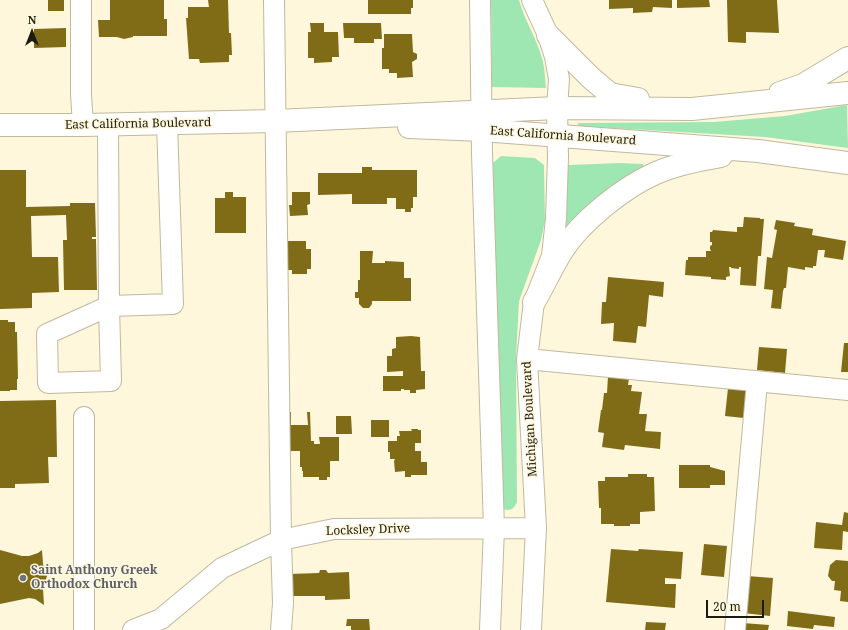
<!DOCTYPE html>
<html>
<head>
<meta charset="utf-8">
<style>
  body { margin:0 }
  #map { position:relative; width:848px; height:630px; overflow:hidden; background:#fff7db; font-family:"Noto Serif",serif }
  canvas { display:block }
  .north { position:absolute; left:12px; top:12px; width:40px; height:40px; -webkit-text-stroke:3px #fff7db; paint-order:stroke; rotate:0deg; font-size:11px; font-weight:700; line-height:16px; text-align:center; color:#1d1a10 }
  .north::after { content:''; display:block; margin:auto; width:14px; height:18px; background:#1d1a10; clip-path:polygon(50% 0,100% 100%,50% 72%,0 100%) }
  .scale { position:absolute; left:706px; top:600px; width:58px; height:18px; box-sizing:border-box; border:2px solid #1d1a10; border-top:0; padding-left:5px; font-size:12px; line-height:14px; white-space:nowrap; color:#1d1a10; -webkit-text-stroke:3px #fff7db; paint-order:stroke }
</style>
</head>
<body>
<div id="map">
<canvas width="848" height="630"></canvas>
<div class="north">N</div>
<div class="scale">20 m</div>
</div>
<script>
const c = document.querySelector('canvas').getContext('2d');
c.lineJoin = 'round';
function fillPath(path, color) {
  c.fillStyle = color;
  c.fill(path, 'evenodd');
}
function trace(path, color, width, dash) {
  c.strokeStyle = color;
  c.lineWidth = width;
  c.lineCap = dash ? 'butt' : 'round';
  c.setLineDash(dash || []);
  c.stroke(path);
}
function write(font, color, halo, rows, align = 'center') {
  c.font = font + ' "Noto Serif",serif';
  c.lineWidth = 3;
  c.setLineDash([]);
  c.textBaseline = 'middle';
  c.strokeStyle = halo;
  c.fillStyle = color;
  for (const [text, x, y, turn = 0] of rows) {
    c.save();
    c.translate(x, y);
    c.rotate((+turn || 0) * Math.PI / 180);
    c.textAlign = isNaN(turn) ? turn : align;
    if (halo) c.strokeText(text, 0, 0);
    c.fillText(text, 0, 0);
    c.restore();
  }
}
fillPath(new Path2D(`
  M491 0H519C525 22 538 40 543 62 545 70 545 80 546 88L492 87Z
  M847 105 848 148 765 137 578 126V123L714 122 785 116Z
  M501 156 535 158 544 165 545 221 541 240 519 301 516 358 517 502C514 510 509 512 501 508L493 163Z
  M620 163 643 164 645 171 566 229 568 165Z`), '#9fe7b2');
fillPath(new Path2D(`
  M48 0H64V11H48Z
  M110 0H164V19H167V36H133V37L124 39 117 37H99L98 20H110Z
  M208 0H228L229 33H231L232 55H229V62L200 63 199 59H189L186 18H188V7H209Z
  M368 0H413V8H411V14H368Z
  M609 0H672V8L653 7 652 12 633 13V8L609 9Z
  M677 0H709L710 7 677 8Z
  M727 0H777L779 33 746 32V43L728 42Z
  M310 23H324V32H338L339 57H332V62L314 63V58H308V32H311Z
  M343 23H381L382 39H374V43H354V38H344Z
  M66 28V47L34 48V29Z
  M384 34H412L413 52 417 54V59L412 62 413 77 397 78V73H389V69H382V48H384Z
  M362 167H372V170H417V197H413V208H411V212H405V209H396V198H387V204H352V194L318 195V173H362Z
  M0 170H26V207L70 206V203H95L96 237H92V239H96L97 290H64L63 240H67L66 215 31 216 32 257H58L59 292 32 293V308L0 309Z
  M225 192H233V197H246V233H215V198H225Z
  M292 192H310V204L307 205 308 215 290 216 289 205H292Z
  M744 217 760 218V219H764L761 256H758L756 286 740 285 741 267H739V269L731 268V267H729L730 276 726 277V280L711 279V277L685 275 686 260H688V257H706V251H711L710 249V246L712 245V242H710V232H712L713 230 737 232V227H743Z
  M776 220 795 223 794 226 813 229 812 235 846 241 843 260 824 257 825 250H818L816 266H813V268L805 267V270L788 267 786 288H784L783 291 781 309 771 308 773 290 764 289 767 257 772 258 777 230 774 229Z
  M286 241H306V249H311V269H307V274H292V270H286Z
  M360 251H373L372 263H385V261L404 262V278H411V301H372V304L369 308H363L359 304V298H355V292H358V280H360Z
  M608 277 664 282 663 297 649 295 646 327 638 326 636 343 613 341 614 323 601 324 602 302H606Z
  M0 320H8V322H15V332H17L18 379H17V390H10V391H0Z
  M411 336 420 337 421 371H425V389L416 390V393H410V390H404V389H401V391H383V376H403V371L387 372V356H392V349L396 348V337Z
  M844 343H848V372H841Z
  M759 347 787 349 785 373 757 370Z
  M608 376 629 378 628 385H632L631 391 642 392 639 414H647L645 431 661 432 660 449 625 445 624 450 602 447 604 433 598 432 601 410H602L604 393H607Z
  M728 388 747 390 744 418 725 416Z
  M56 400 57 457H48L49 483 15 484V488H0V401Z
  M287 412H291V425H308L307 412H310L311 441H314V444H320L319 437H339V461H330V477H327V480H319V477H303V471H302V467H300V451H290V448Z
  M336 416H351L352 434H336Z
  M371 420H389V437H371Z
  M411 429H418V430H421V443H415V451H421V462H427V475H411V477H405V471L395 472 394 461 395 459H390V452H388V441H397V436H400L399 431H412Z
  M679 465H710V467L725 471V485H710V488H679Z
  M628 474H647V477H654L655 511 640 512V524H630V526H614V524H601V508H599L598 481H605V477H628Z
  M844 512 848 513V532L843 531 842 550 814 548 816 522 842 525Z
  M704 544 727 546 724 577 701 575Z
  M611 549 638 551 639 549 683 552 681 579 665 578V584H676L675 608 606 602Z
  M0 550 22 556H29L38 553 42 550 43 564 47 576 43 589 44 605 35 599 29 598 0 604Z
  M836 560 848 561V602L840 601 841 591 834 590 835 581H832L828 576 830 565Z
  M320 570H326L328 573 349 572 350 599 325 600V596H289V574L319 573Z
  M747 576 773 578 770 616 743 613Z
  M788 611 835 617 834 627 814 625 813 629 787 626Z
  M347 619H369L370 630H351V626H346Z
  M646 622 666 623 665 630H645Z
  M743 623 769 625 768 630H742Z`), '#806b17');
const minor = new Path2D(`
  M81 0V94L83 125
  M274 0 281 540 283 603 281 630
  M480 0 482 153 494 528 490 630
  M108 124 109 306 173 304 167 123
  M109 306 111 381 48 383 47 334Z
  M527 359 848 390
  M84 417V630
  M133 630 161 619 222 568 281 540 334 529 536 528
  M531 630 536 528 527 359 534 302 552 256 556 219 558 157 557 108 559 79 555 57 548 35 532 0
  M735 630 757 382`);
const major = new Path2D(`
  M548 35 591 78 610 94 638 99
  M780 93 803 85 848 58
  M0 125H83L276 121 557 108 692 109 848 93
  M409 127 482 130 758 151 848 163
  M534 302C544 285 552 267 562 251 581 221 624 187 656 173 677 164 699 160 721 156`);
trace(minor, '#c0b99e', 22);
trace(major, '#c0b99e', 24);
trace(minor, '#fff', 20);
trace(major, '#fff', 22);
for (const [x, y, r, color] of [
  [23,578,4,"#6b7280"]
]) {
  const dot = new Path2D();
  dot.arc(x, y, r, 0, 2 * Math.PI);
  c.fillStyle = color;
  c.fill(dot);
  trace(dot, '#fff7db', 1.5);
}
write('12px', '#1d1a10', '#fff7db', [
  ["East California Boulevard",138,124,-1],
  ["East California Boulevard",563,136,4],
  ["Michigan Boulevard",530,419,-93],
  ["Locksley Drive",368,530,-2]
]);
write('bold 12px', '#5b616d', '#fff7db', [
  ["Saint Anthony Greek",31,571],
  ["Orthodox Church",31,585]
], 'left');
</script>
</body>
</html>
